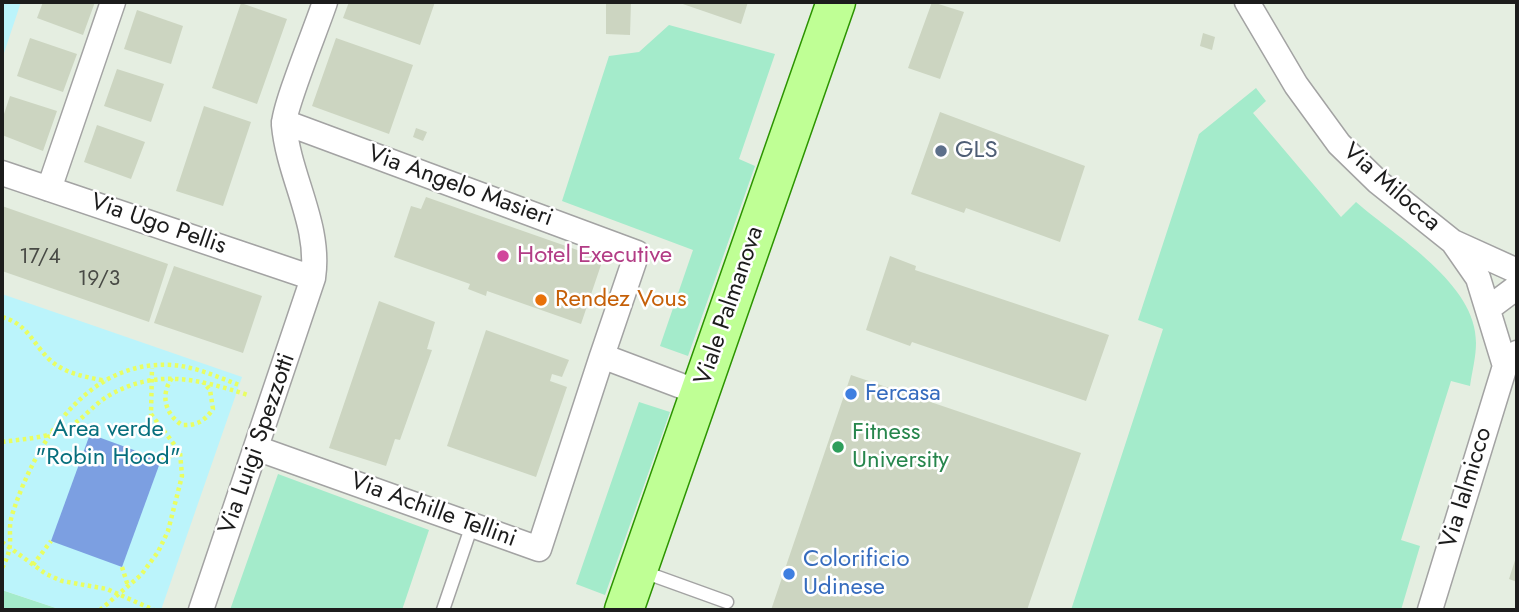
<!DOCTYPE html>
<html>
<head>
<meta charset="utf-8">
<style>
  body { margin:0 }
  #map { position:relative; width:1519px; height:612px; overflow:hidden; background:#e5eee1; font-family:Jost,sans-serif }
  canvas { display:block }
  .frame { position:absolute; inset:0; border:4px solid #1c1c1c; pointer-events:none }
</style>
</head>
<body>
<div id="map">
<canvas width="1519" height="612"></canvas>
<div class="frame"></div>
</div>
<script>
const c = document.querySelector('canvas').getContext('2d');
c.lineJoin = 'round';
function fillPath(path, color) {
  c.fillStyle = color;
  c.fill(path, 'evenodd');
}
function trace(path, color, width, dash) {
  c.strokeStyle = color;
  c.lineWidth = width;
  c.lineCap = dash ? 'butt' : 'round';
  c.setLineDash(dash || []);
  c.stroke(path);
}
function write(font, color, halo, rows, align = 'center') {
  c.font = font + ' Jost,sans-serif';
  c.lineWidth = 5;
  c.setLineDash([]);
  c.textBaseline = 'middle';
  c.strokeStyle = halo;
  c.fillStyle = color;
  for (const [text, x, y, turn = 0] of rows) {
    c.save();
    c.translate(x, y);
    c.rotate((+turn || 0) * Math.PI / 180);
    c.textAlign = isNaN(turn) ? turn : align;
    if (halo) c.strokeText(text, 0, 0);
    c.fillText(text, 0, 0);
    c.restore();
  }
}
fillPath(new Path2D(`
  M669 25 775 54 739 159 755 166 688 356 660 346 693 250 562 201 609 56 639 52Z
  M1256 88 1266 101 1253 113 1341 217 1356 202C1396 237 1477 284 1476 343 1476 357 1472 372 1470 386L1451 381 1401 540 1420 546 1401 610H1071L1163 329 1138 320 1199 134Z
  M639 402 670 412 605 595 576 584Z
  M278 474 429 530 402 610H230Z
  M2 590 62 610H2Z`), '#a4ebcb');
fillPath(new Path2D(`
  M2 2H21L2 59Z
  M2 294 242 377 161 610H62L2 590Z`), '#bbf4fb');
fillPath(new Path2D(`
  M90 434 161 460 122 567 51 541Z`), '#7c9fe1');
fillPath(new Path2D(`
  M43 2H95L83 35 37 18Z
  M349 2H435L420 45 343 18Z
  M606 2H631L630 35 606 34Z
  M677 2H748L741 24Z
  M932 2 964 12 940 79 908 68Z
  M241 3 287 19 257 104 212 88Z
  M137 10 183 26 171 64 124 49Z
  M1203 33 1215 37 1212 50 1200 46Z
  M30 38 77 54 63 92 17 76Z
  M336 38 413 65 389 134 312 106Z
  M117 69 164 84 151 122 104 106Z
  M10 96 57 111 43 151 2 135V120Z
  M204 106 251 122 223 206 176 191Z
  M940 112 1085 166 1060 242 966 208 964 213 911 194Z
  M97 125 145 142 131 179 84 162Z
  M416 128 427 132 423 141 413 137Z
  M426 197 603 259 581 324 487 291 486 296 468 289 470 284 394 257 411 206 421 209Z
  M2 206 168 264 149 322 2 271Z
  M890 256 916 266 915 270 1109 335 1086 401 912 342 910 346 866 330Z
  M174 266 262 296 243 353 154 323Z
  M379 301 435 322 427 349 432 350 400 440 395 439 386 466 329 448Z
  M486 330 569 360 562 377 552 374 550 381 567 387 536 477 447 446Z
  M851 375 1081 453 1027 610H771Z
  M1517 554V582L1509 579Z`), '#ccd5c1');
const lane = new Path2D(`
  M641 571 727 602
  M443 610 472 525`);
const street = new Path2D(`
  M1247 2 1296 85 1339 144 1378 182 1453 242 1517 271
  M284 122 637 253 602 356
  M2 173 313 278
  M49 189 113 2
  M1453 242 1478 278 1505 366
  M1489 308 1517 287
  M256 448 539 549 602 356 700 393
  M201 610 313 278C321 225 289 178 284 125 283 109 318 24 325 2
  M1430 610 1505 366 1517 353`);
const primary = new Path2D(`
  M624 610 836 2`);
trace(lane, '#a3a3a3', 15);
trace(street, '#a3a3a3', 27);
trace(primary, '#2c9400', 41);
trace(new Path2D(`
  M2 317C28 324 32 343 50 360 65 374 87 377 106 381
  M172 378C160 395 165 414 182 425 196 426 205 421 213 409L210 390 203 382
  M70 426 90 434
  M2 442C23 439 46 438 65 429 82 421 93 405 108 396 156 368 198 379 248 395
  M161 460 180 452
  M2 542 46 574 62 581 107 589 154 610
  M33 565 51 541
  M122 567 128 586
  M2 568C17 541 5 535 13 512 36 442 87 359 173 365 196 367 218 377 239 385
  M100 610 141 575 158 552 168 531 182 476 180 452 151 414 152 368`), '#e9fe62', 4.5, [3.5, 3.5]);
trace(lane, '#fff', 12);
trace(street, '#fff', 24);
trace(primary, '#bfff95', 38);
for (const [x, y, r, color] of [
  [941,151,7,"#5c6f8a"],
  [503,256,7,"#d1479c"],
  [541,300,7,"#e8710a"],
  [851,394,7,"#3f7fe0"],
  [838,447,7,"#2e9e5b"],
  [789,574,7,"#3f7fe0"]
]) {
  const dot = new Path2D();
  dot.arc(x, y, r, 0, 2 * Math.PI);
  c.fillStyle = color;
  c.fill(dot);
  trace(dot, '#fff', 2.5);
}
write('21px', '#484a45', null, [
  ["17/4",40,258],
  ["19/3",99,280]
]);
write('24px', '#4e5e75', '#fff', [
  ["GLS",955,151]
], 'left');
write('24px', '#1c1c1c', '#fff', [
  ["Via Angelo Masieri",460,187,20],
  ["Via Milocca",1391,188,41],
  ["Via Ugo Pellis",158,225,19],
  ["Viale Palmanova",730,306,-71],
  ["Via Luigi Spezzotti",258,444,-71],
  ["Via Ialmicco",1467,488,-73],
  ["Via Achille Tellini",433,511,20]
]);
write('24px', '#b23c85', '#fff', [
  ["Hotel Executive",517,256]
], 'left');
write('24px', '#c56008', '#fff', [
  ["Rendez Vous",555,300]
], 'left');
write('24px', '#366cbe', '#fff', [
  ["Fercasa",865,394],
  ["Colorificio",803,560],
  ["Udinese",803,588]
], 'left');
write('24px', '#076f7d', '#fff', [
  ["Area verde",108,430],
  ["\"Robin Hood\"",108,458]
]);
write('24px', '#27864d', '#fff', [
  ["Fitness",852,433],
  ["University",852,461]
], 'left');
</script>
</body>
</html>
